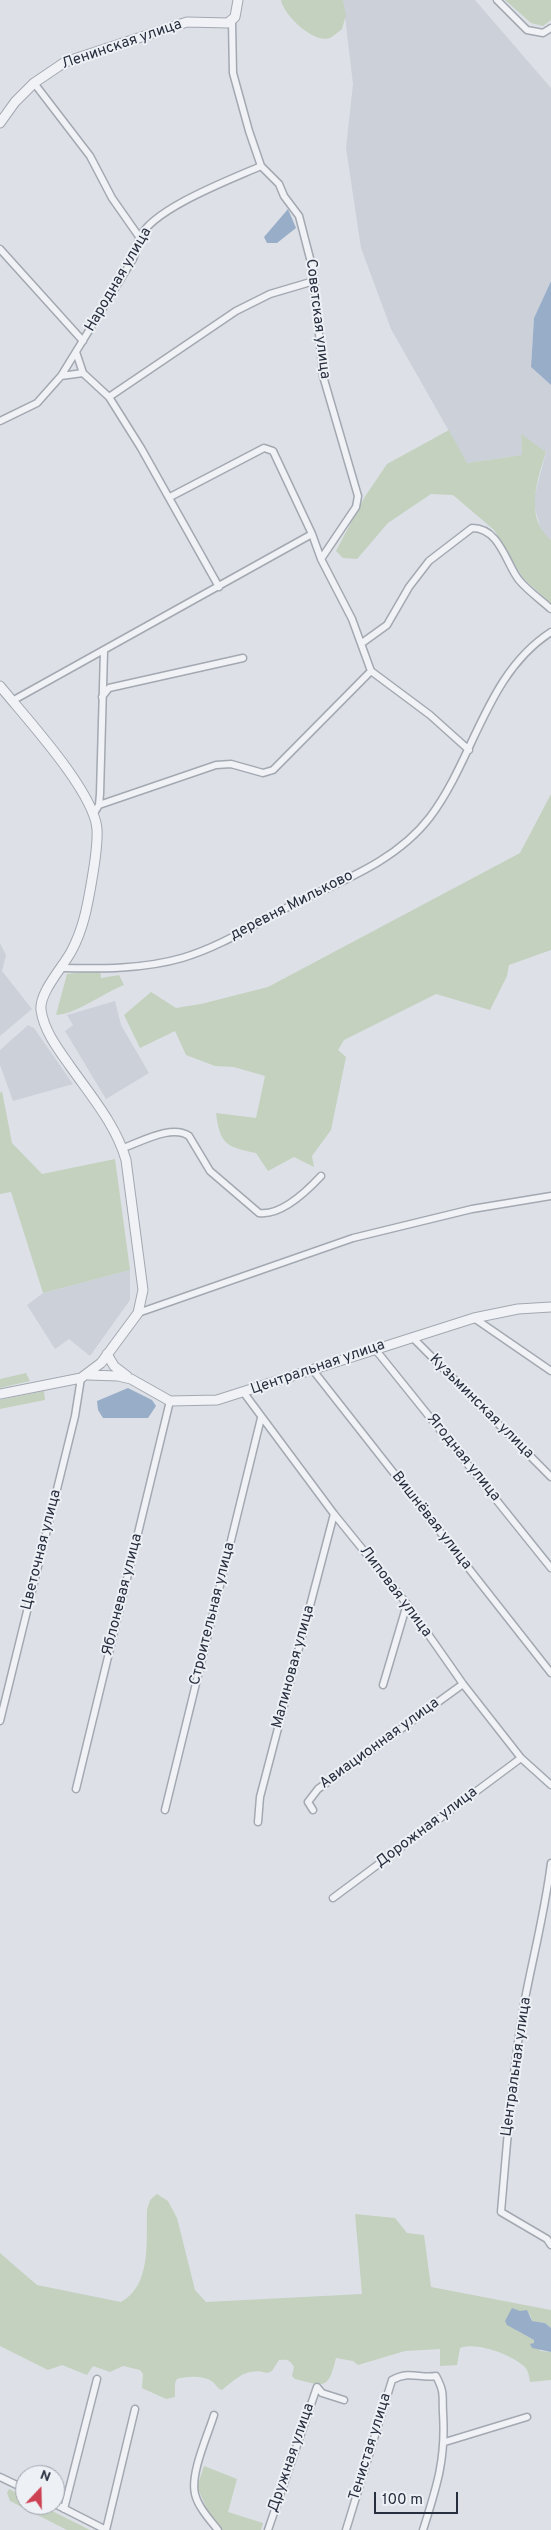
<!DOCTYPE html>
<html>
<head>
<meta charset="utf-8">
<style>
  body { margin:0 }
  #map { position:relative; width:551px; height:2530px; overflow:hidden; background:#dde1e7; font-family:Overpass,sans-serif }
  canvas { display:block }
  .north { position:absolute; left:15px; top:2465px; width:50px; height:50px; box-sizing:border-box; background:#edf0f5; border:1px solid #9ea2ac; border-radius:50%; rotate:21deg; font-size:14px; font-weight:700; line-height:20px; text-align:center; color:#272e3e }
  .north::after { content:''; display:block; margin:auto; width:18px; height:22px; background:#cd4152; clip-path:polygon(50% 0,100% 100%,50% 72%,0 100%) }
  .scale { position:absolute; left:374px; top:2492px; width:84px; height:22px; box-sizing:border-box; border:2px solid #272e3e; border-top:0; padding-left:6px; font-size:15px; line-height:18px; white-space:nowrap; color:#272e3e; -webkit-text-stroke:4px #edf0f5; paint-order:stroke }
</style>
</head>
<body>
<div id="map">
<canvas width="551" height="2530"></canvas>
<div class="north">N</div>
<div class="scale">100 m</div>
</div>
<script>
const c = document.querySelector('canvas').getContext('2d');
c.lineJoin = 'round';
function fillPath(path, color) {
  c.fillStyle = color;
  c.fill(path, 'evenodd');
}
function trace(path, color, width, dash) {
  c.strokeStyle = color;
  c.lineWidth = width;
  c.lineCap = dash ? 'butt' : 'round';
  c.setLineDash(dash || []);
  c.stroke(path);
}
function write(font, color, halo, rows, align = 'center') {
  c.font = font + ' Overpass,sans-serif';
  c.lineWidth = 4;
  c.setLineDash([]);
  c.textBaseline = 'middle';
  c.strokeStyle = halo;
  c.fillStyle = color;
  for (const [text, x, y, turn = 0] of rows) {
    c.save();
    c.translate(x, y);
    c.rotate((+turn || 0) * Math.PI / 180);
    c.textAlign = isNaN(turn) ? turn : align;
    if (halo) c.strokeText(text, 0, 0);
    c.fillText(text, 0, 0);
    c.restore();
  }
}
fillPath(new Path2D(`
  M343 0H475L551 88V281L534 318 531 367 551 385V540L542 533 533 502 546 452 521 435 522 455 467 463 391 329 361 248 346 148 353 84Z
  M0 943 6 955 2 971 32 1009 0 1036Z
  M115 1001 121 1025 149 1073 106 1099 65 1031 73 1025 67 1015Z
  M28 1025 34 1028 73 1084 13 1101 0 1065V1050Z
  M130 1270V1300L90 1356 69 1339 55 1349 27 1305 43 1293Z`), '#cbd0d9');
fillPath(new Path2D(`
  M281 0H343L346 15 342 29C339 31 334 36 330 38 313 44 283 14 281 0Z
  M505 0H551V20L543 26 531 23Z
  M449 430 467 463 522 455 521 434 546 452C537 480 524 518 551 540V604L523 578 494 530 453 495 431 494 388 523 357 559 343 558 336 551 364 498 387 464Z
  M551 794V950L509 965 507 976 490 1010 436 994 344 1040 338 1050 346 1057 331 1130 312 1156 314 1167 294 1157 268 1171 256 1153C226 1147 220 1144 216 1113L256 1118 265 1076 234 1067 215 1066 186 1055 175 1031 140 1048 124 1015 151 992 176 1008 201 1004 268 987 520 853Z
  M100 970 101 978 119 975 124 985C102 994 76 1014 56 1015L67 974Z
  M2 1091 12 1143 42 1174 115 1159 130 1270 43 1293 11 1192 0 1194V1093Z
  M26 1373 30 1381 0 1388V1379Z
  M44 1391 45 1400 0 1409V1400Z
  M157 2194 168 2201 177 2218 195 2290 206 2302 362 2294 355 2214 395 2218 407 2233 424 2235 431 2287 551 2310V2328L545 2323 532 2321 530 2314 516 2330 534 2340 540 2351 551 2352V2380L530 2382C529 2377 529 2372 525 2367 513 2355 476 2341 460 2348L457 2365 440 2366V2349L405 2351 358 2365 353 2361 336 2358C328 2391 324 2386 295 2379L292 2376 294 2367C290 2360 287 2359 279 2360L272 2371 267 2373C247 2367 237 2378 222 2390 217 2388 217 2386 213 2382 204 2375 187 2376 177 2379L175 2383V2397L166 2399 142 2388 143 2374 140 2370 123 2366 110 2372 93 2366 87 2375 62 2365 48 2370 0 2346V2253L37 2285 121 2302C152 2285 146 2240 147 2210L150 2200Z
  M204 2466 237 2479 228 2512 263 2523 261 2530H221L211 2517 197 2487Z
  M9 2489 25 2497V2505H40L90 2530H67L10 2501 7 2493Z`), '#c3d1be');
fillPath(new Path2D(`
  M288 209 296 228 277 243H267L264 237Z
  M551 281V385L531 367 534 318Z
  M128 1388 152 1400 156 1406 148 1418H103L98 1410 97 1401Z
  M512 2308 520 2311 527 2310 532 2321 545 2323 551 2328V2352L532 2348 530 2344 534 2343V2340L507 2325 505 2321Z`), '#98adc8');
const minor = new Path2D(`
  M497 0 527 30 543 33 551 28
  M232 22 233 73 249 131 261 166 279 184 284 196 299 216 313 270 323 376 358 496 356 507 321 559 352 619 371 671 430 715 469 750
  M34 83 90 156 112 198 140 238
  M0 249 83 341
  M76 352 83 373 109 397 141 448 219 587
  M61 376 83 373
  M109 397 236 311 270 294 314 281
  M0 421 37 403 61 376 133 259C136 252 138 243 140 237 154 208 232 179 261 166
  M170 497 264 448 273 451 312 534 321 559
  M362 643 387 625 409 587 429 561 472 528C500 528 506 564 519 580 527 590 541 600 551 609
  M102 697 109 688 243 658
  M12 701 312 534
  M99 805 216 765 231 764 263 773 273 770 371 671
  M94 813 99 805 100 794 104 651
  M61 968C101 969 144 969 182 958 220 947 253 925 288 907 338 882 395 863 430 817 475 757 486 674 551 632
  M123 1148C141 1142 172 1124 189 1136L210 1171 259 1213C281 1216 307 1191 321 1176
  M138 1313 353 1238 472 1209 551 1196
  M474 1318 551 1371
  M412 1337 551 1477
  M375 1349 551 1568
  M312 1369 551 1673
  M244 1393 334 1514 407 1604 463 1684 521 1758 551 1785
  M383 1685 407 1604
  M0 1721 75 1416 81 1378
  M76 1789 170 1401
  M165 1810 261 1418
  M313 1810 308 1802 318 1789 463 1684
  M258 1822 260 1797 334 1514
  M551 1863C545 1911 533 1957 524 2004 512 2073 507 2143 501 2212L547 2239 551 2245
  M333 1898 521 1758
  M214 2415C208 2435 190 2473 195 2494 198 2507 210 2520 218 2530
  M445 2442 527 2417
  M0 2477 25 2489
  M55 2504 106 2530 135 2409
  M64 2509 97 2379
  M268 2530 317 2387 322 2393 344 2400
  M346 2530 392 2380C411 2370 419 2379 436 2376 445 2393 442 2395 443 2413 446 2459 437 2486 423 2530`);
const tertiary = new Path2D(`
  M0 123 15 102 34 83 65 62 187 22 228 23 235 17 238 0
  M0 686C25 717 94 791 97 829 98 847 94 867 91 885 87 908 83 929 72 950 64 966 39 992 41 1010 44 1031 58 1049 70 1066 91 1096 116 1125 126 1160L143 1290 138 1313 101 1363 81 1378 0 1394
  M107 1354 114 1366 127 1376
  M88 1375 118 1376 131 1379 170 1401 217 1400 474 1318 518 1309 551 1307`);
trace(minor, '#a3a8b1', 9);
trace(tertiary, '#a3a8b1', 11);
trace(minor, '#f0f2f6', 6);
trace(tertiary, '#f0f2f6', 9);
write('15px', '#272e3e', '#edf0f5', [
  ["Ленинская улица",122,45,-19],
  ["Народная улица",119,280,-60],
  ["Советская улица",317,319,83],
  ["деревня Мильково",292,906,-27],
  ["Центральная улица",318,1368,-19],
  ["Кузьминская улица",481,1407,45],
  ["Ягодная улица",463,1458,51],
  ["Вишнёвая улица",431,1521,52],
  ["Цветочная улица",42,1550,-76],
  ["Липовая улица",395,1592,53],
  ["Яблоневая улица",123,1595,-76],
  ["Строительная улица",213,1614,-76],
  ["Малиновая улица",294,1667,-75],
  ["Авиационная улица",380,1744,-36],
  ["Дорожная улица",427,1828,-37],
  ["Центральная улица",517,2067,-82],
  ["Тенистая улица",371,2447,-73],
  ["Дружная улица",292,2458,-71]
]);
</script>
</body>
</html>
